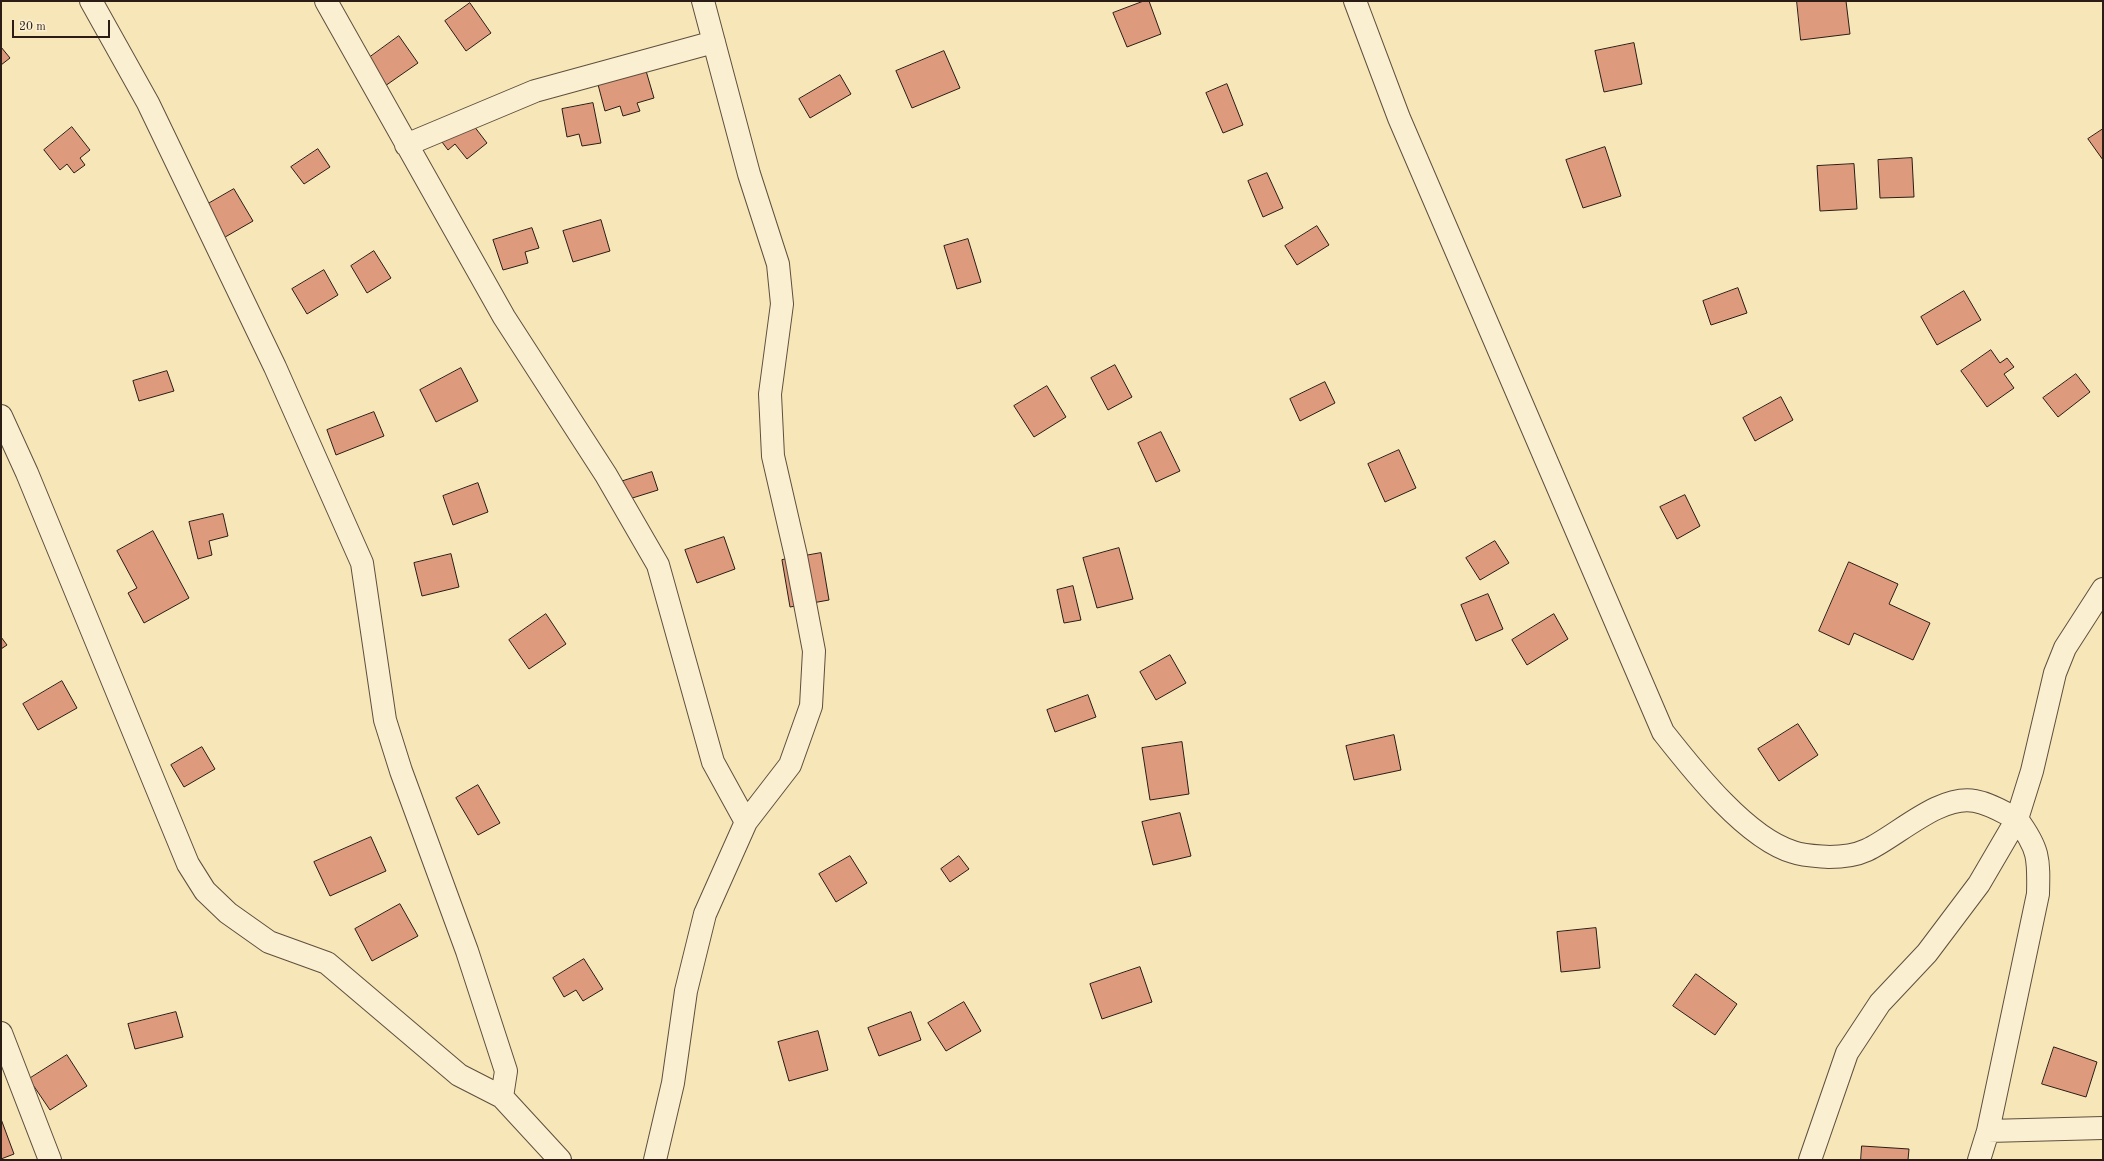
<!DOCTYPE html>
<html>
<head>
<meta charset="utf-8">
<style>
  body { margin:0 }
  #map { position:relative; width:2104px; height:1161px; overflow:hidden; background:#f7e7b8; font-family:"Old Standard TT",serif }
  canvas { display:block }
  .frame { position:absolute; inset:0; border:2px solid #2b1c16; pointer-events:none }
  .scale { position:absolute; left:12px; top:20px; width:98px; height:18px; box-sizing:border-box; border:2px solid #2b1c16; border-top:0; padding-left:5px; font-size:12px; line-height:14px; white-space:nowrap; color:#2b1c16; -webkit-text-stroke:3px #faefd1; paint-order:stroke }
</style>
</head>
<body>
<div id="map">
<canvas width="2104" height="1161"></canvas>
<div class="frame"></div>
<div class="scale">20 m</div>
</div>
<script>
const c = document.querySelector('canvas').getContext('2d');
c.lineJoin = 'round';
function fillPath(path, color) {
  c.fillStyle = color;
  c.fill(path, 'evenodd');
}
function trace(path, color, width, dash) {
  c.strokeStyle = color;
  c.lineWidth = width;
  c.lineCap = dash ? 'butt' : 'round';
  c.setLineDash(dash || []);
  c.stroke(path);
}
const building = new Path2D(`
  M1144 1H1149L1161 34 1127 47 1113 13Z
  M1797 1H1846L1850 34 1801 40Z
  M470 3 491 33 466 51 445 21Z
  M399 36 418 63 385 86 366 60Z
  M1634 43 1642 84 1604 92 1595 51Z
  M1 47 10 58 1 65Z
  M944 51 960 88 912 108 896 71Z
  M644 64 654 98 637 103 640 111 623 116 620 106 605 111 596 77Z
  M840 75 851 94 810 118 799 99Z
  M1227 84 1243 125 1223 133 1206 93Z
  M593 103 601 143 582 146 579 134 567 137 562 109Z
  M467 117 487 143 467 159 455 144 448 150 439 138Z
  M72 127 90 150 80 158 85 165 74 173 67 164 60 170 44 150Z
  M2103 129V160L2088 139Z
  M1605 147 1621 196 1583 208 1566 160Z
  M318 149 330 167 304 184 291 167Z
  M1912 158 1914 197 1880 198 1878 160Z
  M1854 164 1857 209 1820 211 1817 166Z
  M1267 173 1283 208 1263 217 1248 181Z
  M234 189 253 221 220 240 201 208Z
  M601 220 610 251 573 262 563 231Z
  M1317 226 1329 245 1297 265 1285 246Z
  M532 228 539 248 525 252 528 263 503 270 493 240Z
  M968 239 981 282 957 289 944 246Z
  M374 251 391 278 367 293 351 266Z
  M324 270 338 295 307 314 292 289Z
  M1738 288 1747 313 1711 325 1703 301Z
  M1964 291 1981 320 1937 345 1921 317Z
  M1991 350 2000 363 2007 358 2014 367 2004 374 2014 388 1987 407 1961 371Z
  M1115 365 1132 397 1108 410 1091 378Z
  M461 368 478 401 436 422 420 390Z
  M167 371 174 391 139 401 133 381Z
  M2076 374 2090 392 2058 417 2043 398Z
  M1325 382 1335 403 1300 421 1290 399Z
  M1047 386 1066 417 1034 437 1014 406Z
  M1781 397 1793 420 1755 441 1743 418Z
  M374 412 384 436 336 455 327 430Z
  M1161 432 1180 471 1156 482 1138 443Z
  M1399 450 1416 488 1385 502 1368 464Z
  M652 472 658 490 626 500 620 482Z
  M478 483 488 512 453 525 443 496Z
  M1685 495 1700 526 1677 539 1660 507Z
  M223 514 228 536 209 541 212 555 198 559 189 522Z
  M153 531 189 598 144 623 128 593 137 588 117 551Z
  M724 537 735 569 697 583 685 550Z
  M1495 541 1509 563 1480 580 1466 558Z
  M1119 548 1133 599 1097 608 1083 558Z
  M821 553 829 600 790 607 782 560Z
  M451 554 459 587 422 596 414 563Z
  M1849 562 1898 584 1889 604 1930 623 1913 660 1854 633 1849 645 1819 631Z
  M1073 586 1081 620 1064 623 1057 590Z
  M1488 594 1503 629 1476 641 1461 605Z
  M546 614 566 644 529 669 509 640Z
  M1554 614 1568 639 1527 665 1512 640Z
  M1 637 7 645 1 649Z
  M1170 655 1186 683 1156 700 1140 672Z
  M62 681 77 708 38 730 23 704Z
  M1088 695 1096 717 1055 732 1047 710Z
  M1798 724 1818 755 1779 781 1758 749Z
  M1394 735 1401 770 1354 780 1346 746Z
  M1182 742 1189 794 1150 800 1142 748Z
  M202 747 215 769 184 787 171 765Z
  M478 785 500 823 478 835 456 798Z
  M1180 813 1191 856 1153 865 1142 822Z
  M371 837 386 871 330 896 314 862Z
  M850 856 867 883 836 902 819 874Z
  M959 856 969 869 950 882 941 869Z
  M400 904 418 936 372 961 355 929Z
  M1596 928 1600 968 1561 972 1557 932Z
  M584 959 603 989 583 1001 576 990 564 997 553 978Z
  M1140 967 1152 1002 1102 1019 1090 984Z
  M1696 974 1737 1004 1715 1035 1673 1006Z
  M964 1002 981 1031 946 1051 928 1023Z
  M176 1012 183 1037 135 1049 128 1024Z
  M911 1012 921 1040 879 1056 868 1028Z
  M818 1031 828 1070 789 1081 778 1042Z
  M2054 1047 2097 1062 2086 1097 2042 1084Z
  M67 1055 87 1086 50 1110 29 1079Z
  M1 1119 14 1154 1 1159Z
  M1862 1146 1909 1149 1908 1160H1861Z`);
fillPath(building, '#dd9a7d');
trace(building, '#2b1c16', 1);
const minor = new Path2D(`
  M91 1 148 103 275 367 362 563 385 720 401 771 467 951 506 1071 502 1097
  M326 1 504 317 606 475 658 565 713 762 746 822
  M1355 1 1399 118 1663 732C1693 770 1746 838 1793 852 1804 856 1817 856 1829 857 1842 857 1854 856 1867 850 1897 836 1940 794 1975 801 1991 804 2003 812 2017 819L1979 884 1927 953 1880 1003 1847 1053 1810 1160
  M406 145 535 91 714 42
  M1 416 27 473 188 864 205 891 228 913 269 942 327 963 459 1075 502 1097 560 1160
  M1 1033 50 1160
  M1988 1131 2103 1128
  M655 1160 673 1083 686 991 705 914 746 822 790 765 811 706 814 651 796 556 773 456 770 394 782 304 778 264 749 174 703 1
  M1979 1160 1988 1131 2038 894C2039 858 2039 849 2017 819L2032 771 2055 673 2065 648 2103 589`);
trace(minor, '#5e4f3e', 24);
trace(minor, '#faefd1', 22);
</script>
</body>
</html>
